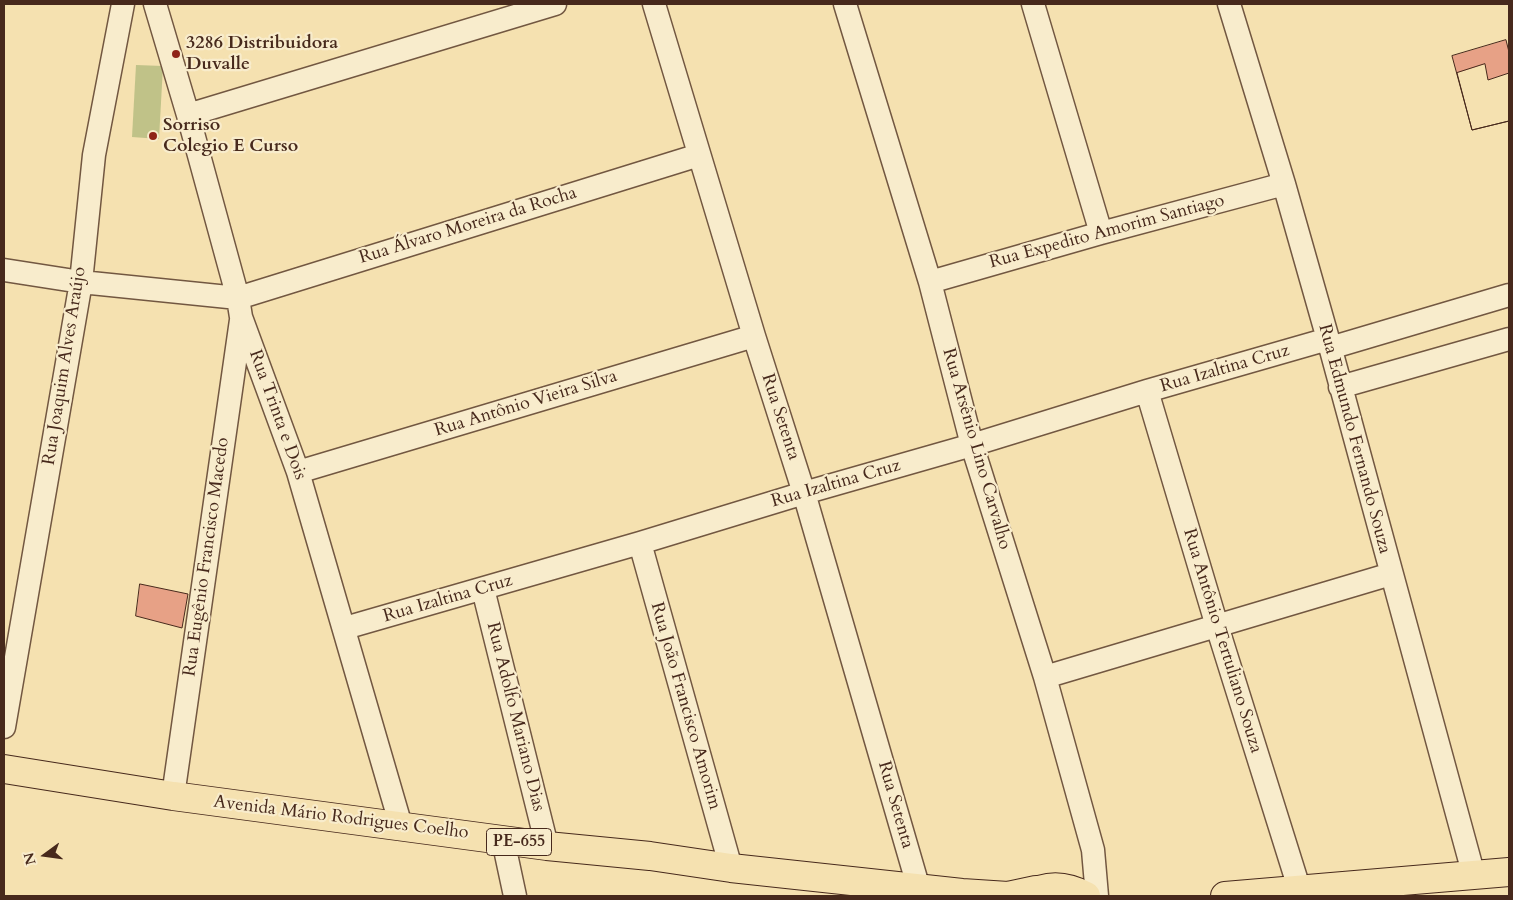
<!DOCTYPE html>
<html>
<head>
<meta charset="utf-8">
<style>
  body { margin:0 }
  #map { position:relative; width:1513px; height:900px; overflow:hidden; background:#f5e1b0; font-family:Cardo,serif }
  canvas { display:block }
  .frame { position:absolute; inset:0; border:5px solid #47291c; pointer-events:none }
  .north { position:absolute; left:20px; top:830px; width:50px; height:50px; -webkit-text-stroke:4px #f8eccc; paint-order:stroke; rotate:256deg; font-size:14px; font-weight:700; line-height:20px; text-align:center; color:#47291c }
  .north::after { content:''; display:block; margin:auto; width:18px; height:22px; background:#47291c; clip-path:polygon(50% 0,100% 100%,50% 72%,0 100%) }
</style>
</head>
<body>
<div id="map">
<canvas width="1513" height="900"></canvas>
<div class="frame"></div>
<div class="north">N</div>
</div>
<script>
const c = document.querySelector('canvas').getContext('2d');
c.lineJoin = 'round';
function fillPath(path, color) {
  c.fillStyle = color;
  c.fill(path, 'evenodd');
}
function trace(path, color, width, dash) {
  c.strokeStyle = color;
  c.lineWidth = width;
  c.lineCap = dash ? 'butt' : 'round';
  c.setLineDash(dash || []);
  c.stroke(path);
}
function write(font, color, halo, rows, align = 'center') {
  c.font = font + ' Cardo,serif';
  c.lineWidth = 4.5;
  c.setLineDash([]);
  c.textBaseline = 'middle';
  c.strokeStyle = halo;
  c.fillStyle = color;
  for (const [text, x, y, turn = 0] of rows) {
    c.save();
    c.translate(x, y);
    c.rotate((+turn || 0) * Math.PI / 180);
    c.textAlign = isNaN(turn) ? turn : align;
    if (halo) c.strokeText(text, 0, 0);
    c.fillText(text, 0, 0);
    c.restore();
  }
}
fillPath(new Path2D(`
  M136 65 163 66 159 139 132 137Z`), '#c0c288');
const building = new Path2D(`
  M1506 40 1509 52V121L1472 130 1452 56Z
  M1485 64 1488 80 1509 73V121L1472 130 1457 73Z
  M140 584 188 594 182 628 136 616Z`);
fillPath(building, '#e7a186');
trace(building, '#47291c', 1);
const minor = new Path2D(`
  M155 4 188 115 238 298 241 317 298 472 401 826
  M654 4 754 336 804 493 919 889
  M845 4 930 282 972 445 1045 677 1093 850 1097 896
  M1033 4 1101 233
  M1229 4 1284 184 1328 339 1474 876
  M188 115 555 4
  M4 270 81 282 238 298 699 155
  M930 282 1101 233 1284 184
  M1330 348 1509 295
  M1340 387 1509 339
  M1147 391 1217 626 1300 891
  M298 472 754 336
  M640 543 731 868
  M483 589 547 846
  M345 628 640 543 804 493 972 445 1147 391 1328 339
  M1045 677 1391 574
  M4 727 81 282 94 155 123 4
  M173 796 241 320
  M503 840 515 896`);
const primary = new Path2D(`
  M4 769 173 796 547 846 650 856 731 868 962 893 1008 896 1036 890
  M1027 896C1046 884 1066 885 1086 896
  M1225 896 1509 872`);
trace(minor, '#725741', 25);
trace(primary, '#47291c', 30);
trace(minor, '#f8eccc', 22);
trace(primary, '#f5e1b0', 28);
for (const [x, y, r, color] of [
  [176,54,5,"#8f2418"],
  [153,136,5,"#8f2418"]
]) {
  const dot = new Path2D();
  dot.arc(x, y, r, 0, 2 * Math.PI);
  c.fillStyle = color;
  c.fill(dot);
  trace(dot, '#f8eccc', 2);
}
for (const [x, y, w] of [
  [519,842,65]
]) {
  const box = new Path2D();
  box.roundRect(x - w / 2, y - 13.5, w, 27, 4);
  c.fillStyle = '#f8eccc';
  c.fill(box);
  trace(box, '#47291c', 1);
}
write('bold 16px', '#47291c', null, [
  ["PE-655",519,842]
]);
write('bold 18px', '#47291c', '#f8eccc', [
  ["3286 Distribuidora",186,44],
  ["Duvalle",186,65],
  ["Sorriso",163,126],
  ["Colegio E Curso",163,147]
], 'left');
write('18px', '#47291c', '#f8eccc', [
  ["Rua Álvaro Moreira da Rocha",468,226,-17],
  ["Rua Expedito Amorim Santiago",1107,232,-15],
  ["Rua Joaquim Alves Araújo",65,366,-81],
  ["Rua Izaltina Cruz",1225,369,-16],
  ["Rua Antônio Vieira Silva",526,404,-17],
  ["Rua Trinta e Dois",277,415,70],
  ["Rua Setenta",780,417,72],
  ["Rua Edmundo Fernando Souza",1354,439,75],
  ["Rua Arsênio Lino Carvalho",976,449,74],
  ["Rua Izaltina Cruz",836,484,-16],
  ["Rua Eugênio Francisco Macedo",207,557,-82],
  ["Rua Izaltina Cruz",448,599,-16],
  ["Rua Antônio Tertuliano Souza",1222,641,73],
  ["Rua João Francisco Amorim",685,706,74],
  ["Rua Adolfo Mariano Dias",515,717,76],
  ["Rua Setenta",895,805,74],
  ["Avenida Mário Rodrigues Coelho",341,818,7]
]);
</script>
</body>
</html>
